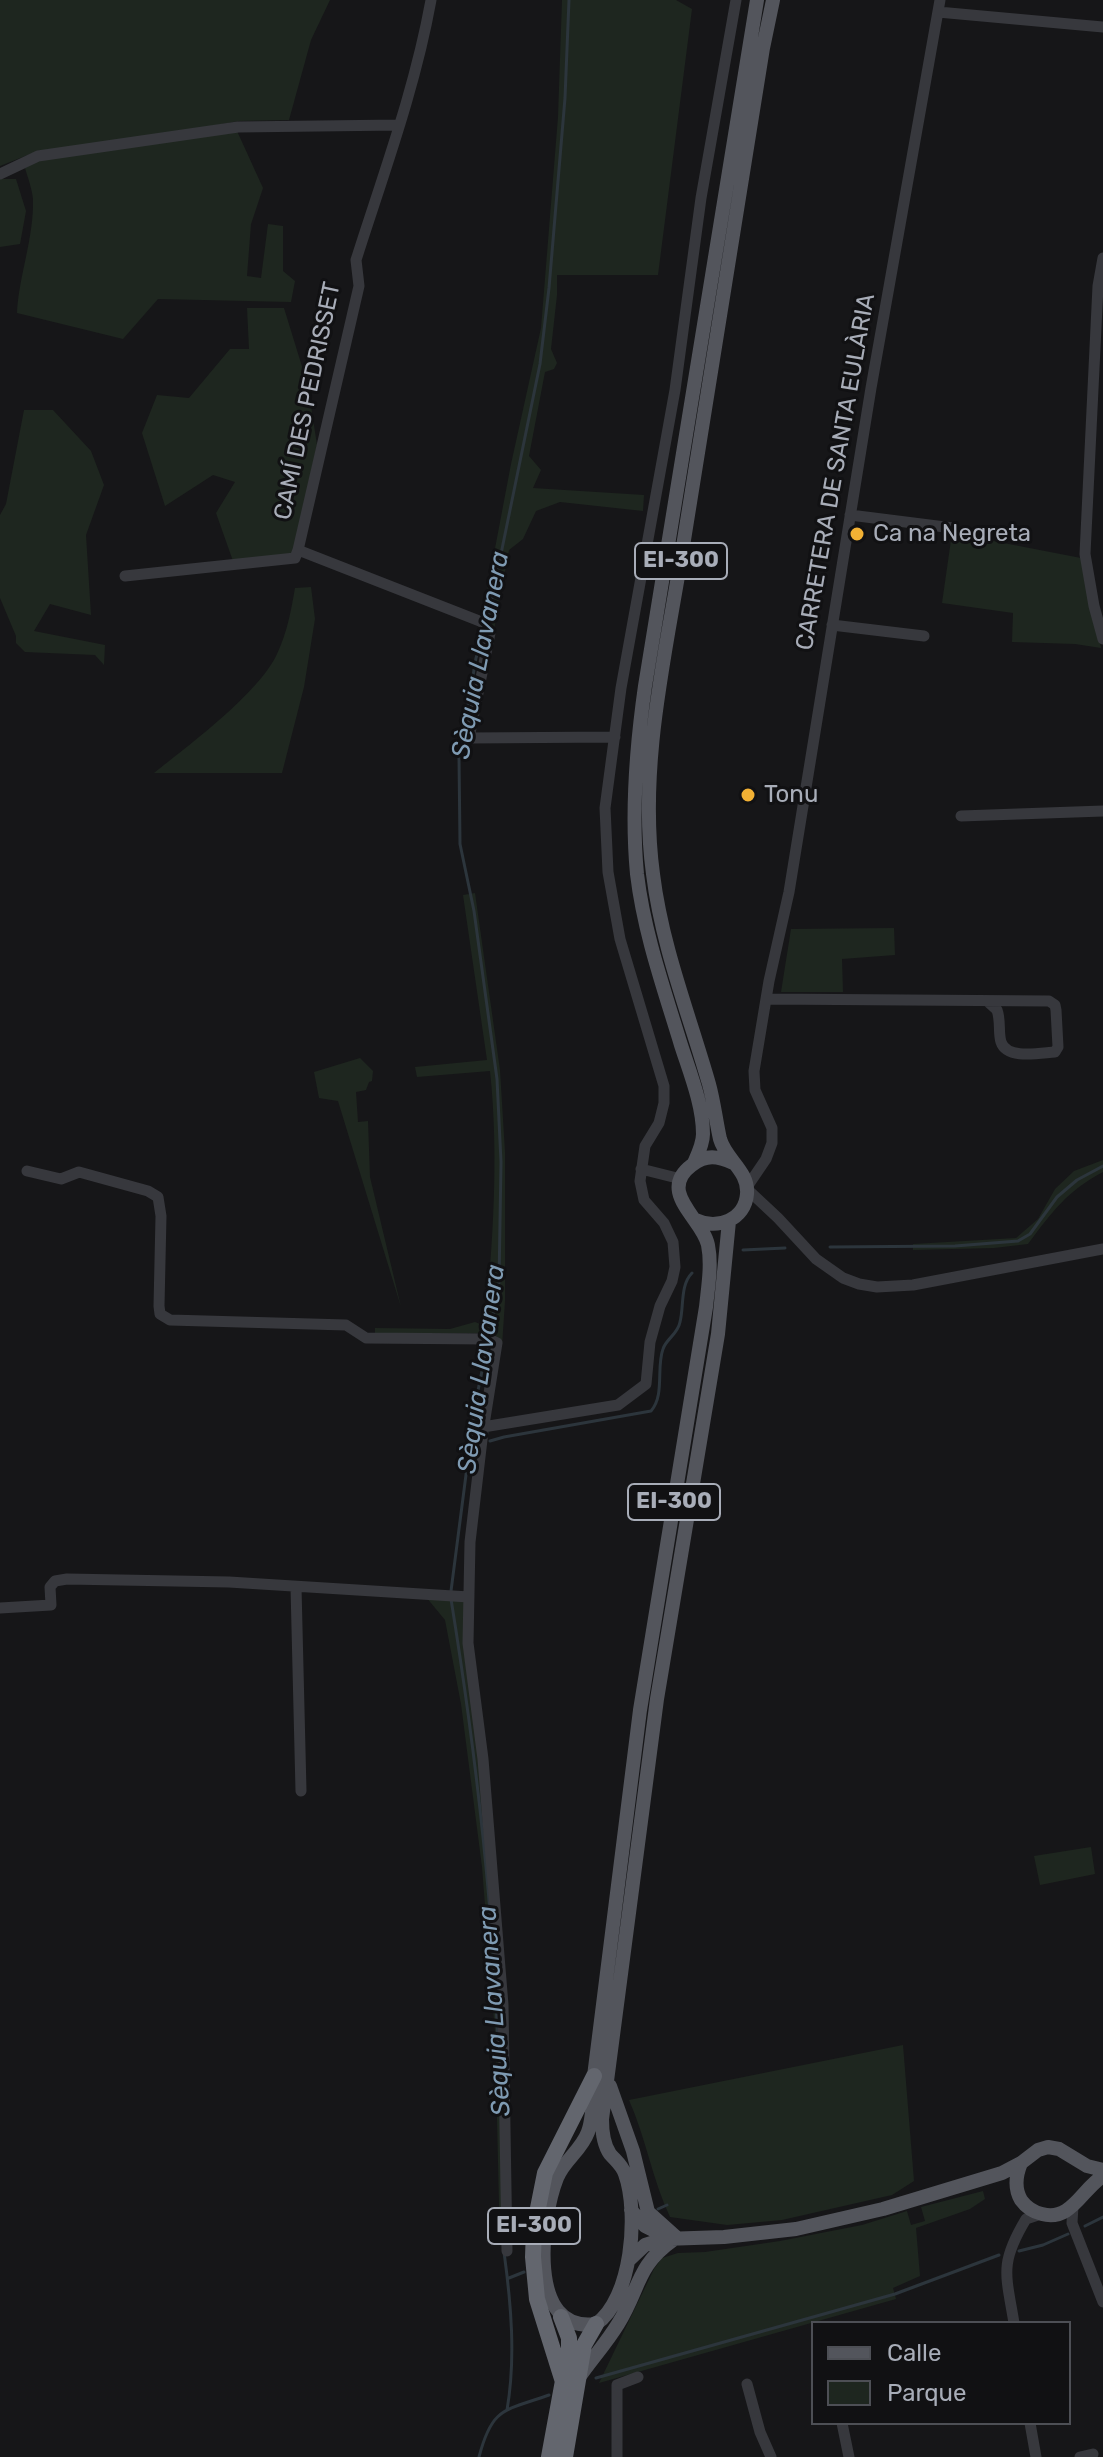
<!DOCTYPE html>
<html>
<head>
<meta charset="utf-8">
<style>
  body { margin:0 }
  #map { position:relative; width:1103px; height:2457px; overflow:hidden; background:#161618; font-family:Rubik,sans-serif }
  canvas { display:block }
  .legend { position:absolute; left:811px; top:2321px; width:260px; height:104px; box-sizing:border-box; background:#111113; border:2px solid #4d4f55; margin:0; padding:10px 14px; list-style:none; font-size:24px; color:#a8adb8 }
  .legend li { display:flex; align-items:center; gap:16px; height:40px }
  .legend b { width:40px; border:2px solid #4d4f55 }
</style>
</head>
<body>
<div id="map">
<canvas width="1103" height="2457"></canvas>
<ul class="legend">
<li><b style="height:10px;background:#53555c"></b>Calle</li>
<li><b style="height:22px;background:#1e261f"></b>Parque</li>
</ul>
</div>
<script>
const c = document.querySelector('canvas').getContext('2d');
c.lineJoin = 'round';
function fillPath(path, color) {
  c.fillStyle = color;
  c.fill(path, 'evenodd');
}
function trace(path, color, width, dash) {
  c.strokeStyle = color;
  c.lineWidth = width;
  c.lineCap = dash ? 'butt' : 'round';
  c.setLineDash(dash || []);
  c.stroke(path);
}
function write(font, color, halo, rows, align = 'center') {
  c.font = font + ' Rubik,sans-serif';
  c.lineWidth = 6;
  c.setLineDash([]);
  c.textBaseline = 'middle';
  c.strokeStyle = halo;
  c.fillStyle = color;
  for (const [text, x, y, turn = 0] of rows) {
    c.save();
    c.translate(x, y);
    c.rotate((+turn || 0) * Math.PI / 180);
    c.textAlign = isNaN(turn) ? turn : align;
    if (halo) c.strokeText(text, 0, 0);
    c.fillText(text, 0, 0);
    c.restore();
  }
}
fillPath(new Path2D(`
  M0 0H330L311 40 289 120 239 121 133 140 38 151 0 166Z
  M562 0H676L692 9 658 275H557V295L551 349 557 363 554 369 545 372 529 456 541 470 533 488 644 495 643 511 560 502 536 511 523 539 509 550 494 630 482 617 511 464 541 328 558 117Z
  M237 131 263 188 251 224 247 276 261 278 268 224 283 226V271L295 281 291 302 158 299 123 339 17 313C19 275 34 238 33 199 32 189 28 178 25 168L39 159Z
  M0 179H16L26 211 20 244 0 247Z
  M247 308H284L308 386 317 445 293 555 233 561 216 513 235 482 213 475 165 506 142 433 157 395 189 398 230 349H249Z
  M24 410H53L91 451 104 485 86 535 91 615 50 604 34 631 105 645 104 665 95 655 25 652 16 643V636L0 598V515L6 504Z
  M952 533 1081 558 1101 648 1075 644 1012 642 1013 613 942 603Z
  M311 587 315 619 304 687 282 773H154C188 746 259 693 277 654 287 633 291 611 295 588Z
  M475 893 500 1070 505 1152V1301L502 1346 494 1333 375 1334V1328L450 1329 475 1322 485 1326C493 1242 499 1155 490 1071L417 1077 415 1067 487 1060 463 895Z
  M894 928 895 955 842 959 843 992H781L791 929Z
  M360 1058 373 1071 372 1081 369 1082 366 1090 356 1092 358 1122 368 1121 370 1177 401 1307 338 1101 319 1098 314 1072Z
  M1103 1160V1172C1067 1191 1052 1212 1028 1244L994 1248 913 1250V1244L1016 1238 1038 1219 1055 1189 1074 1171Z
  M426 1597 465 1600 500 2005 503 2133 500 2248 495 2033 482 1867 461 1704 445 1620Z
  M1091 1847 1095 1874 1040 1885 1034 1856Z
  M903 2045 914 2181 892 2195 782 2220 727 2225 670 2217C652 2179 646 2138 629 2100Z
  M983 2191 985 2199 970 2209 916 2228 920 2276 893 2288 896 2299 599 2383 654 2269 662 2258 678 2253 705 2252 780 2241 862 2225 907 2211 911 2225 925 2221 921 2207Z`), '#1e261f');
trace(new Path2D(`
  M487 622 540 364 549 288 565 98 569 0
  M484 633 476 658 459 757 460 844 474 911 497 1079 501 1162 499 1282 490 1334
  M830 1247 955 1246 1018 1241 1030 1234 1057 1197 1077 1180 1103 1166
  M743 1250 785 1248
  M490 1441 504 1437 651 1411C665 1395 656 1368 663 1349 666 1339 678 1334 680 1322 684 1307 680 1285 692 1273
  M451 1591 475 1405 488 1342
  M451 1599C475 1748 493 1897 498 2048
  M658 2209 667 2205
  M1085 2226 1103 2217
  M1019 2251 1043 2245 1068 2234
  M504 2252C511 2303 516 2358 507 2410
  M509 2278 524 2272
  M596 2378 895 2294 999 2255
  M479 2457C492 2407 504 2411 549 2395`), '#2c353c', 3);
trace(new Path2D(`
  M431 0C415 89 383 175 356 260L359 286 298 550 482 622 490 633 469 738 615 737
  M938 12 1103 27
  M0 174 38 156 238 127 399 125
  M1103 258 1098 286 1085 554 1094 606 1103 639
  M850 515 953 528
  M125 576 295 558 298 550
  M832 625 924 636
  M961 816 1103 811
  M766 999 1049 1001 1055 1005 1056 1010 1058 1047 1055 1052C1040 1053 1007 1060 1001 1042 998 1032 1001 1021 997 1010L987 1001
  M641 1169 681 1179
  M27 1171 61 1179 79 1172 148 1191 158 1197 161 1216 159 1306 160 1314 170 1320 346 1325 366 1338 489 1339 497 1343 483 1431 470 1542 468 1643 483 1759 503 2005 507 2251
  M747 1187 766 1159 772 1143V1128L755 1090 754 1071 769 981 789 892 871 388 940 0
  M747 1189 778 1218 816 1259 843 1278 859 1284 877 1287 913 1285 1103 1249
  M483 1427 618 1405 646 1384 650 1342 660 1306 672 1281 675 1267 673 1242 664 1223 644 1200 640 1181 645 1146 659 1123 664 1103V1086L620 939 608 872 605 808 621 688 675 390 701 198 736 0
  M296 1587 301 1791
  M0 1608 51 1605 50 1587 55 1581 67 1579 229 1582 469 1597
  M1073 2206 1072 2223 1103 2302
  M1014 2323C1006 2274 999 2264 1026 2219L1041 2214
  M747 2384 760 2432 771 2457
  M842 2423 849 2457
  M1030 2423 1036 2457
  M617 2457V2385L638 2377
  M1080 2457 1093 2454`), '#37383d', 11);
trace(new Path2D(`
  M694 1163C698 1154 703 1144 703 1134 703 1105 690 1073 681 1045 664 989 644 933 637 874 631 811 636 749 645 686L757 0
  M696 1220C717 1230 745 1220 747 1194 749 1171 726 1160 720 1139 716 1121 714 1102 709 1084 689 1014 662 947 653 874 638 763 667 649 684 540 711 376 737 212 763 48L773 0
  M729 1221 718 1334 657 1699 602 2119C602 2131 603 2144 610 2154 616 2161 622 2165 625 2174 639 2213 632 2299 596 2324 526 2334 541 2218 557 2178 564 2160 581 2151 588 2132 594 2115 593 2094 594 2076L640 1710 706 1307C708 1287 712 1265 708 1245 703 1219 656 1192 692 1165 706 1154 718 1156 733 1163
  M610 2086 633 2151 648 2212 677 2238
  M1021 2163C1016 2175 1014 2188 1021 2200 1026 2207 1033 2212 1042 2214 1071 2222 1082 2189 1103 2176
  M631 2210 645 2226 665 2236
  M628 2261 645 2245 664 2239 724 2237 796 2229 883 2209 1002 2173 1021 2163 1038 2150 1048 2147 1059 2149 1087 2166 1103 2170
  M580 2376C592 2359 607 2342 618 2324 640 2289 636 2266 673 2240`), '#53555c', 14);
trace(new Path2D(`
  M564 2385 537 2299 533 2257 534 2228 545 2173 594 2076
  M549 2457 569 2348V2338L561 2317
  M565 2457 584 2345 596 2324`), '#63666e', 16);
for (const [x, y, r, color] of [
  [857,534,8,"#f2b134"],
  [748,795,8,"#f2b134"]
]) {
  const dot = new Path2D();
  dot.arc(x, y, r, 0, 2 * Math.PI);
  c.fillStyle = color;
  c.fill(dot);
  trace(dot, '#111113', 3);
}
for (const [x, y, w] of [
  [681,561,92],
  [674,1502,92],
  [534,2226,92]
]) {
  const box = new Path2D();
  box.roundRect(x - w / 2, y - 18, w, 36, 6);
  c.fillStyle = '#111113';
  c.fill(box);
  trace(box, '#a8adb8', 2);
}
write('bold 22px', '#a8adb8', null, [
  ["EI-300",681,561],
  ["EI-300",674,1502],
  ["EI-300",534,2226]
]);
write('24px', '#a8adb8', '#111113', [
  ["CAMÍ DES PEDRISSET",308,401,-78],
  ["CARRETERA DE SANTA EULÀRIA",836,472,-80]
]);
write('24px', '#a8adb8', '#111113', [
  ["Ca na Negreta",873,534],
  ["Tonu",764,795]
], 'left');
write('italic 26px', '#7f9bb3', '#111113', [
  ["Sèquia Llavanera",481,655,-79],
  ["Sèquia Llavanera",482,1369,-82],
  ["Sèquia Llavanera",495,2011,-94]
]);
</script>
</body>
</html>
